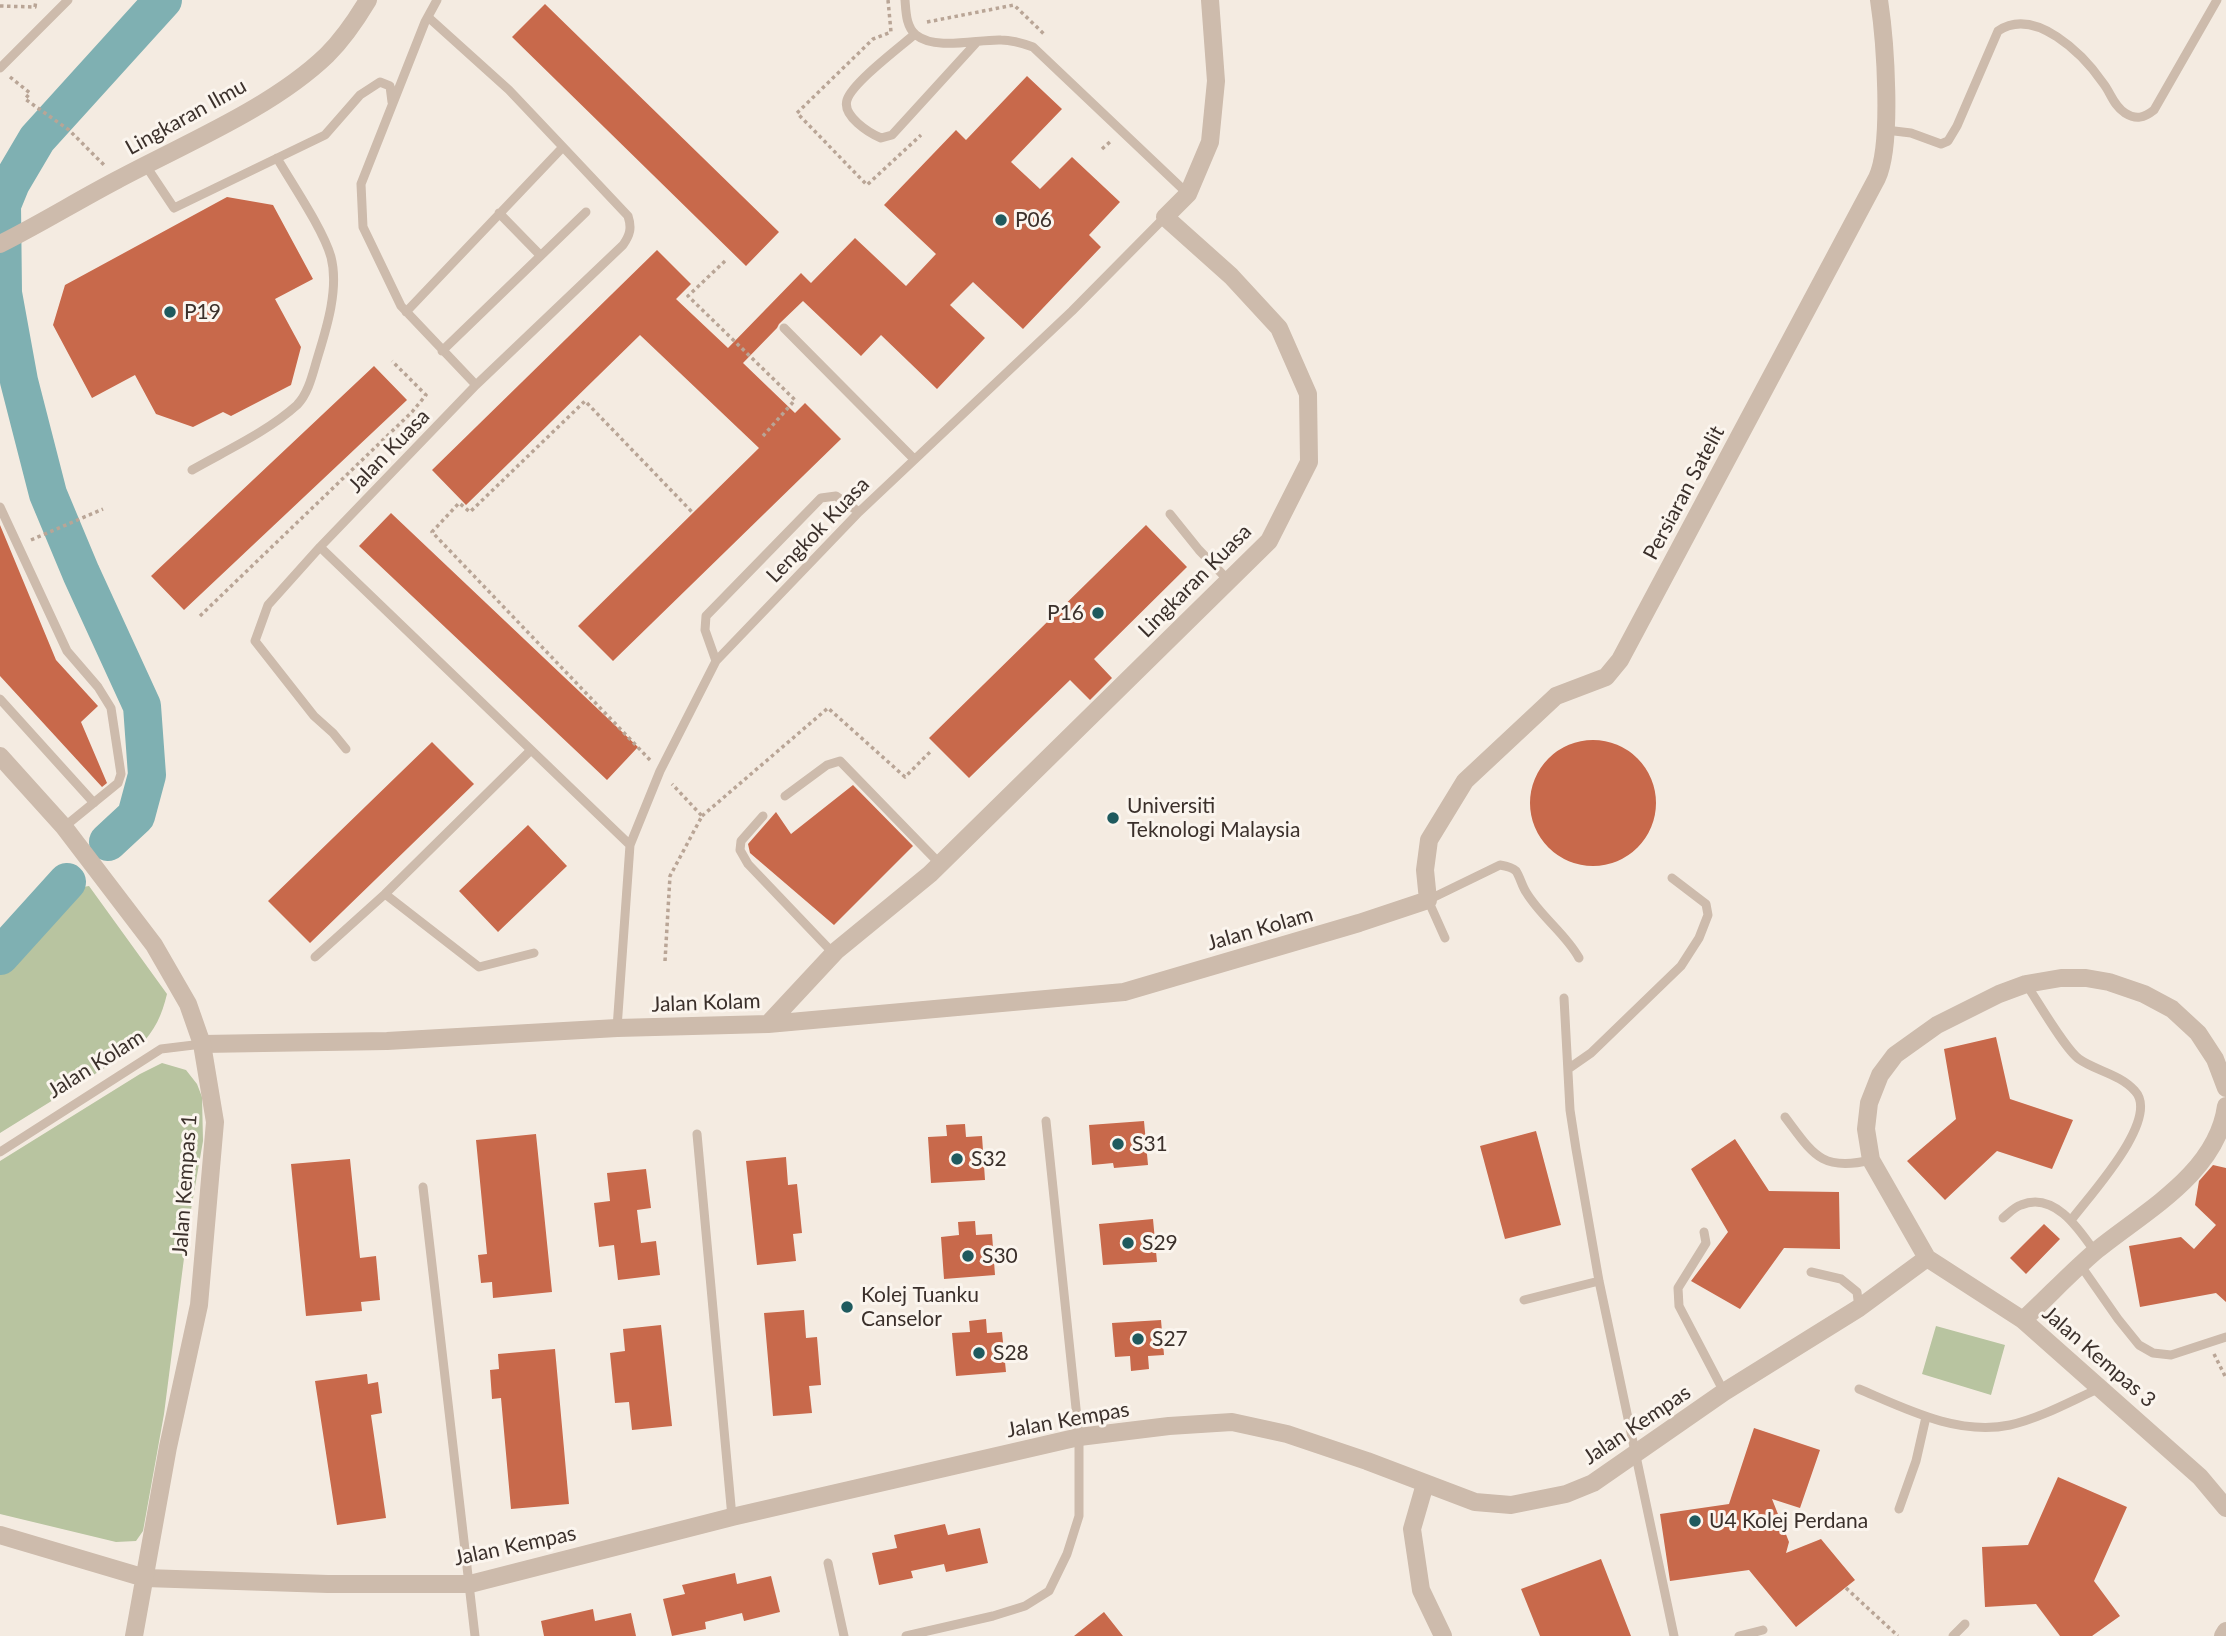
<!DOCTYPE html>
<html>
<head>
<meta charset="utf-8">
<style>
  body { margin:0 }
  canvas { display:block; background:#f4ebe1 }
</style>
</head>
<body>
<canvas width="2226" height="1636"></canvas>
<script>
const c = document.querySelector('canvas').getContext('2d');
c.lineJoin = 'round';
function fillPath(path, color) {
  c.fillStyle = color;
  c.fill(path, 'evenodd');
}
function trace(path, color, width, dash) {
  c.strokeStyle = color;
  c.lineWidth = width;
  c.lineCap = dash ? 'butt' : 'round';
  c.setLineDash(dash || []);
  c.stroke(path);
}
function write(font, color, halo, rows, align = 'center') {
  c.font = font + ' Lato,sans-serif';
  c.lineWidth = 6;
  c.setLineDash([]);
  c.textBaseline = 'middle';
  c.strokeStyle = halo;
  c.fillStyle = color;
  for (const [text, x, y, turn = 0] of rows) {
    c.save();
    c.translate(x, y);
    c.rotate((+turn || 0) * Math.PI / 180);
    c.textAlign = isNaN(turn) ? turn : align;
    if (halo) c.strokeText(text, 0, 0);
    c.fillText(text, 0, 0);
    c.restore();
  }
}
fillPath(new Path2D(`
  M89 886 167 994C162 1015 155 1030 140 1046L0 1133V969L71 889Z
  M162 1063 186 1070 197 1084 202 1097 203 1141 188 1227 164 1414 143 1531 136 1541 116 1542 0 1514V1161L140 1074Z
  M1936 1326 2005 1345 1991 1395 1922 1374Z`), '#b8c4a0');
trace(new Path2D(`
  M108 842 136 816 147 775 142 706 81 573 48 494 19 381 3 293 2 205 11 183 37 139 163 0
  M0 956 67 882`), '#7fb0b2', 38);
fillPath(new Path2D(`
  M545 4 779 232 746 266 512 37Z
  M1027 76 1062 109 1011 162 1040 189 1072 157 1120 202 1089 235 1101 247 1023 329 973 282 950 305 985 338 937 389 881 335 861 356 803 301 779 324 777 328 743 363 795 413 805 403 841 439 613 661 578 626 759 448 640 335 466 505 432 470 657 250 691 284 676 299 728 348 801 273 811 283 855 238 906 286 936 254 884 205 956 130 966 140Z
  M227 197 273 205 313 279 275 299 301 347 291 385 231 416 223 412 193 427 156 414 135 375 92 398 53 325 65 285Z
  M374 366 407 400 184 610 151 576Z
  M391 513 638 747 607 780 359 546Z
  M0 525 56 660 98 706 81 722 107 783 102 787 0 676Z
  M1146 525 1187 567 1094 659 1112 678 1090 700 1070 680 969 778 929 738Z
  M1530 803a63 63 0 1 1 126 0a63 63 0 1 1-126 0Z
  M432 742 474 784 310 943 268 901Z
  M853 785 913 846 834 925 750 853 748 844 776 812 791 834Z
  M528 825 567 866 498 932 459 891Z
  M1996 1037 2010 1099 2073 1120 2052 1169 1997 1151 1945 1200 1907 1161 1956 1119 1944 1049Z
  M1144 1121 1148 1165 1114 1168 1113 1163 1092 1165 1089 1125Z
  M965 1124 966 1137 982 1136 985 1180 931 1183 928 1137 947 1136 946 1125Z
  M1536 1131 1561 1225 1505 1239 1480 1146Z
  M536 1134 552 1292 493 1298 492 1282 481 1283 478 1255 487 1254 476 1140Z
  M1735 1139 1769 1191 1839 1192 1840 1249 1784 1248 1740 1309 1691 1281 1728 1232 1691 1169Z
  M786 1157 788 1185 797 1184 802 1233 793 1234 796 1261 757 1265 746 1161Z
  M350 1159 360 1258 376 1256 380 1300 361 1302 362 1311 306 1316 291 1164Z
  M2213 1165 2226 1168V1302L2216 1293 2140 1307 2129 1246 2181 1237 2194 1249 2216 1225 2195 1205 2199 1181Z
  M646 1169 651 1208 637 1210 641 1243 656 1241 660 1275 618 1280 614 1245 599 1247 594 1203 610 1201 607 1173Z
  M1153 1219 1157 1262 1103 1265 1099 1224Z
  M975 1221 976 1235 992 1234 995 1275 944 1279 941 1237 959 1235 958 1222Z
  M2044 1224 2060 1239 2026 1274 2010 1258Z
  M804 1310 806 1338 817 1337 821 1385 809 1386 812 1413 773 1416 764 1313Z
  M986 1319 987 1333 1002 1332 1006 1372 956 1376 952 1333 970 1332 969 1321Z
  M1161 1320 1164 1355 1148 1356 1149 1369 1131 1371 1130 1356 1115 1357 1112 1323Z
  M661 1325 672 1426 632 1430 629 1402 615 1403 610 1353 625 1351 623 1329Z
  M555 1349 569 1504 511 1509 501 1398 492 1399 490 1370 499 1369 498 1354Z
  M367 1374 368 1384 378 1382 382 1413 371 1415 386 1518 337 1525 315 1381Z
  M1754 1428 1820 1450 1800 1508 1772 1499 1789 1542 1786 1553 1821 1539 1855 1580 1796 1627 1749 1570 1670 1581 1660 1514 1729 1504Z
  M2058 1477 2127 1507 2094 1581 2120 1616 2092 1636H2060L2036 1604 1985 1607 1982 1547 2028 1545Z
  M945 1524 948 1535 980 1528 988 1563 946 1572 944 1564 911 1571 913 1578 879 1585 872 1553 897 1548 894 1535Z
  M1601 1559 1631 1636H1540L1521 1589Z
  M735 1573 737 1584 771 1576 780 1612 744 1621 742 1613 705 1622 706 1629 672 1636 663 1599 685 1594 682 1585Z
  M593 1609 595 1621 631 1613 636 1636H544L541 1621Z
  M1104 1612 1123 1636H1074Z`), '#c8694b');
trace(new Path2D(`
  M888 0 891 32 873 39 797 113 867 185 921 135
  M0 6 35 7 36 0
  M927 22 1014 5 1045 35
  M10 77 30 93 25 99 69 130 106 167
  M1102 149 1111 141
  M725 261 688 296 795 400 763 436
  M31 540 103 509
  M200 616 412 412 426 395 392 361
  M650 760 432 532 459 503 470 512 585 401 693 513
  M702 816 828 708 905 777 930 752
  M665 961 670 876 702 816 672 784
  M2214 1354 2226 1378
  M1846 1588 1898 1636`), '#b9a596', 3.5, [3.5, 3.5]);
trace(new Path2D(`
  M437 0 425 22 361 184 363 227 401 306 476 385 320 547 630 845
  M905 0C906 12 906 27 916 35 936 51 978 39 1001 40 1013 40 1022 43 1033 47L1188 194
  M915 34C900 47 852 83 847 100 842 116 869 133 881 138L892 135 976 43
  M0 68 68 0
  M1886 130 1911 133 1941 144 1948 141 1957 126 1998 31C2035 6 2083 54 2103 83 2111 93 2113 105 2125 113 2136 120 2144 118 2154 110L2217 0
  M146 166 174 208 325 135 360 95 380 82 390 86 392 102
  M499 213 540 255
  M406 312 563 147 509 90 428 17
  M784 328 914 459
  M442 351 586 212
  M476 385 623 245C630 235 632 228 628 216L563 147
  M192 470C227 450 267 432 297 405 309 393 313 372 318 356 327 327 339 288 331 257 323 229 292 184 277 158
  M0 507 67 651 98 687 111 708 121 774 118 783 64 827
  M1170 514 1199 550 1229 581
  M320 547 268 605 255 641 314 716 333 733 346 749
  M716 661 705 630 706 616 821 498 836 496 859 512
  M0 699 94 803
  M785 796 827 765 840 761 940 864
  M763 816 741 841 740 850 748 864 833 953
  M385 894 479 967 534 953
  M1445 938 1428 900 1500 865C1506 866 1512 867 1516 871 1520 877 1522 886 1526 892 1541 917 1566 934 1579 958
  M315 957 385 894 530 751
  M2026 984C2037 1000 2065 1049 2079 1059 2096 1071 2120 1074 2135 1091 2161 1119 2089 1196 2072 1219
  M1564 998 1570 1110 1576 1149 1599 1281 1674 1636
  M617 1028 630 845 660 771 716 661 859 512 1072 311 1165 217
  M1568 1069 1591 1053 1681 966 1699 938 1708 915 1706 904 1672 878
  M1785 1117C1813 1154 1821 1172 1871 1160
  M697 1134 732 1517
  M0 1152 161 1049 202 1044
  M423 1187 475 1636
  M2003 1218C2008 1214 2014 1207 2021 1205 2054 1191 2079 1229 2095 1252
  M1704 1232 1706 1243 1678 1288 1679 1306 1724 1392
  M2081 1266 2118 1319 2139 1345 2153 1353 2171 1355 2226 1337
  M1811 1272 1841 1279 1857 1292 1859 1308
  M1524 1300 1599 1281
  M1859 1389C1906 1409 1958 1436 2010 1425 2041 1418 2071 1401 2100 1388
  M1899 1509 1916 1461 1926 1417
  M828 1563 844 1636
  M906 1636 993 1616 1025 1606 1049 1591 1067 1554 1079 1516V1437L1046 1121
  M1739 1636 1763 1630
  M1953 1636 1965 1624`), '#cdbbac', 9);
trace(new Path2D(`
  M768 1024 836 951 930 874 1269 541 1309 462 1308 394 1279 328 1231 276 1165 217 1188 194 1210 142 1216 81 1210 0
  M202 1044 387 1041 617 1028 768 1024 1124 992 1359 923 1428 900 1425 870 1429 840 1465 781 1556 696 1606 677 1620 660 1877 178C1893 144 1885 39 1879 0
  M2226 1088 2215 1059 2198 1033 2172 1009 2144 994 2109 982 2086 978H2061L2026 984 1999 994 1937 1025 1895 1055 1880 1075 1869 1103 1866 1129 1871 1160 1927 1258 2023 1320 2200 1477 2226 1508
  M2023 1320C2048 1297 2071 1272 2097 1250 2145 1211 2217 1173 2226 1106
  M1425 1484 1412 1529 1421 1590 1443 1636
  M145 1578 328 1584H470L732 1517 1079 1437 1169 1426 1232 1422 1287 1434 1367 1461 1475 1502 1511 1505 1566 1494 1593 1483 1724 1392 1859 1308 1927 1258
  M2223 1636 2226 1631`), '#cdbbac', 18);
trace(new Path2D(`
  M0 244C40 224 77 201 117 180 184 144 272 108 327 55 343 39 356 20 368 0
  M0 756 64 827 154 945 188 1004 202 1044 215 1122 199 1305 168 1447 134 1636
  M0 1535 145 1578`), '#cdbbac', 18);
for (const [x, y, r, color] of [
  [1001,220,7,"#1f5a5e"],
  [170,312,7,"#1f5a5e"],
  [1098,613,7,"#1f5a5e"],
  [1113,818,7,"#1f5a5e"],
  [1118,1144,7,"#1f5a5e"],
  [957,1159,7,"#1f5a5e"],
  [1128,1243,7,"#1f5a5e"],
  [968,1256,7,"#1f5a5e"],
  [847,1307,7,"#1f5a5e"],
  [1138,1339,7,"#1f5a5e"],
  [979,1353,7,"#1f5a5e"],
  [1695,1521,7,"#1f5a5e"]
]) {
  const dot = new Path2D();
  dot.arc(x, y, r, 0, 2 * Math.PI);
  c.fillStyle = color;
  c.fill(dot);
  trace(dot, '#fbf5ee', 2.5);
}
write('21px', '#3b302b', '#fbf5ee', [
  ["Lingkaran Ilmu",186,117,-29],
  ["Jalan Kuasa",389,451,-46],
  ["Persiaran Satelit",1684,493,-62],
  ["Lengkok Kuasa",818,530,-46],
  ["Lingkaran Kuasa",1195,581,-45],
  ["Jalan Kolam",1260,929,-16],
  ["Jalan Kolam",706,1003,-2],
  ["Jalan Kolam",96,1064,-32],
  ["Jalan Kempas 1",185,1185,-86],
  ["Jalan Kempas 3",2099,1357,41],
  ["Jalan Kempas",1068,1420,-10],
  ["Jalan Kempas",1637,1425,-34],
  ["Jalan Kempas",515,1546,-12]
]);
write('21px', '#3b302b', '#fbf5ee', [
  ["P06",1015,220],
  ["P19",184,312],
  ["P16",1084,613,"right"],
  ["Universiti",1127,806],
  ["Teknologi Malaysia",1127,830],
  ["S31",1132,1144],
  ["S32",971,1159],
  ["S29",1142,1243],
  ["S30",982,1256],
  ["Kolej Tuanku",861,1295],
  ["Canselor",861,1319],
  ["S27",1152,1339],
  ["S28",993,1353],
  ["U4 Kolej Perdana",1709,1521]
], 'left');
</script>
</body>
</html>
